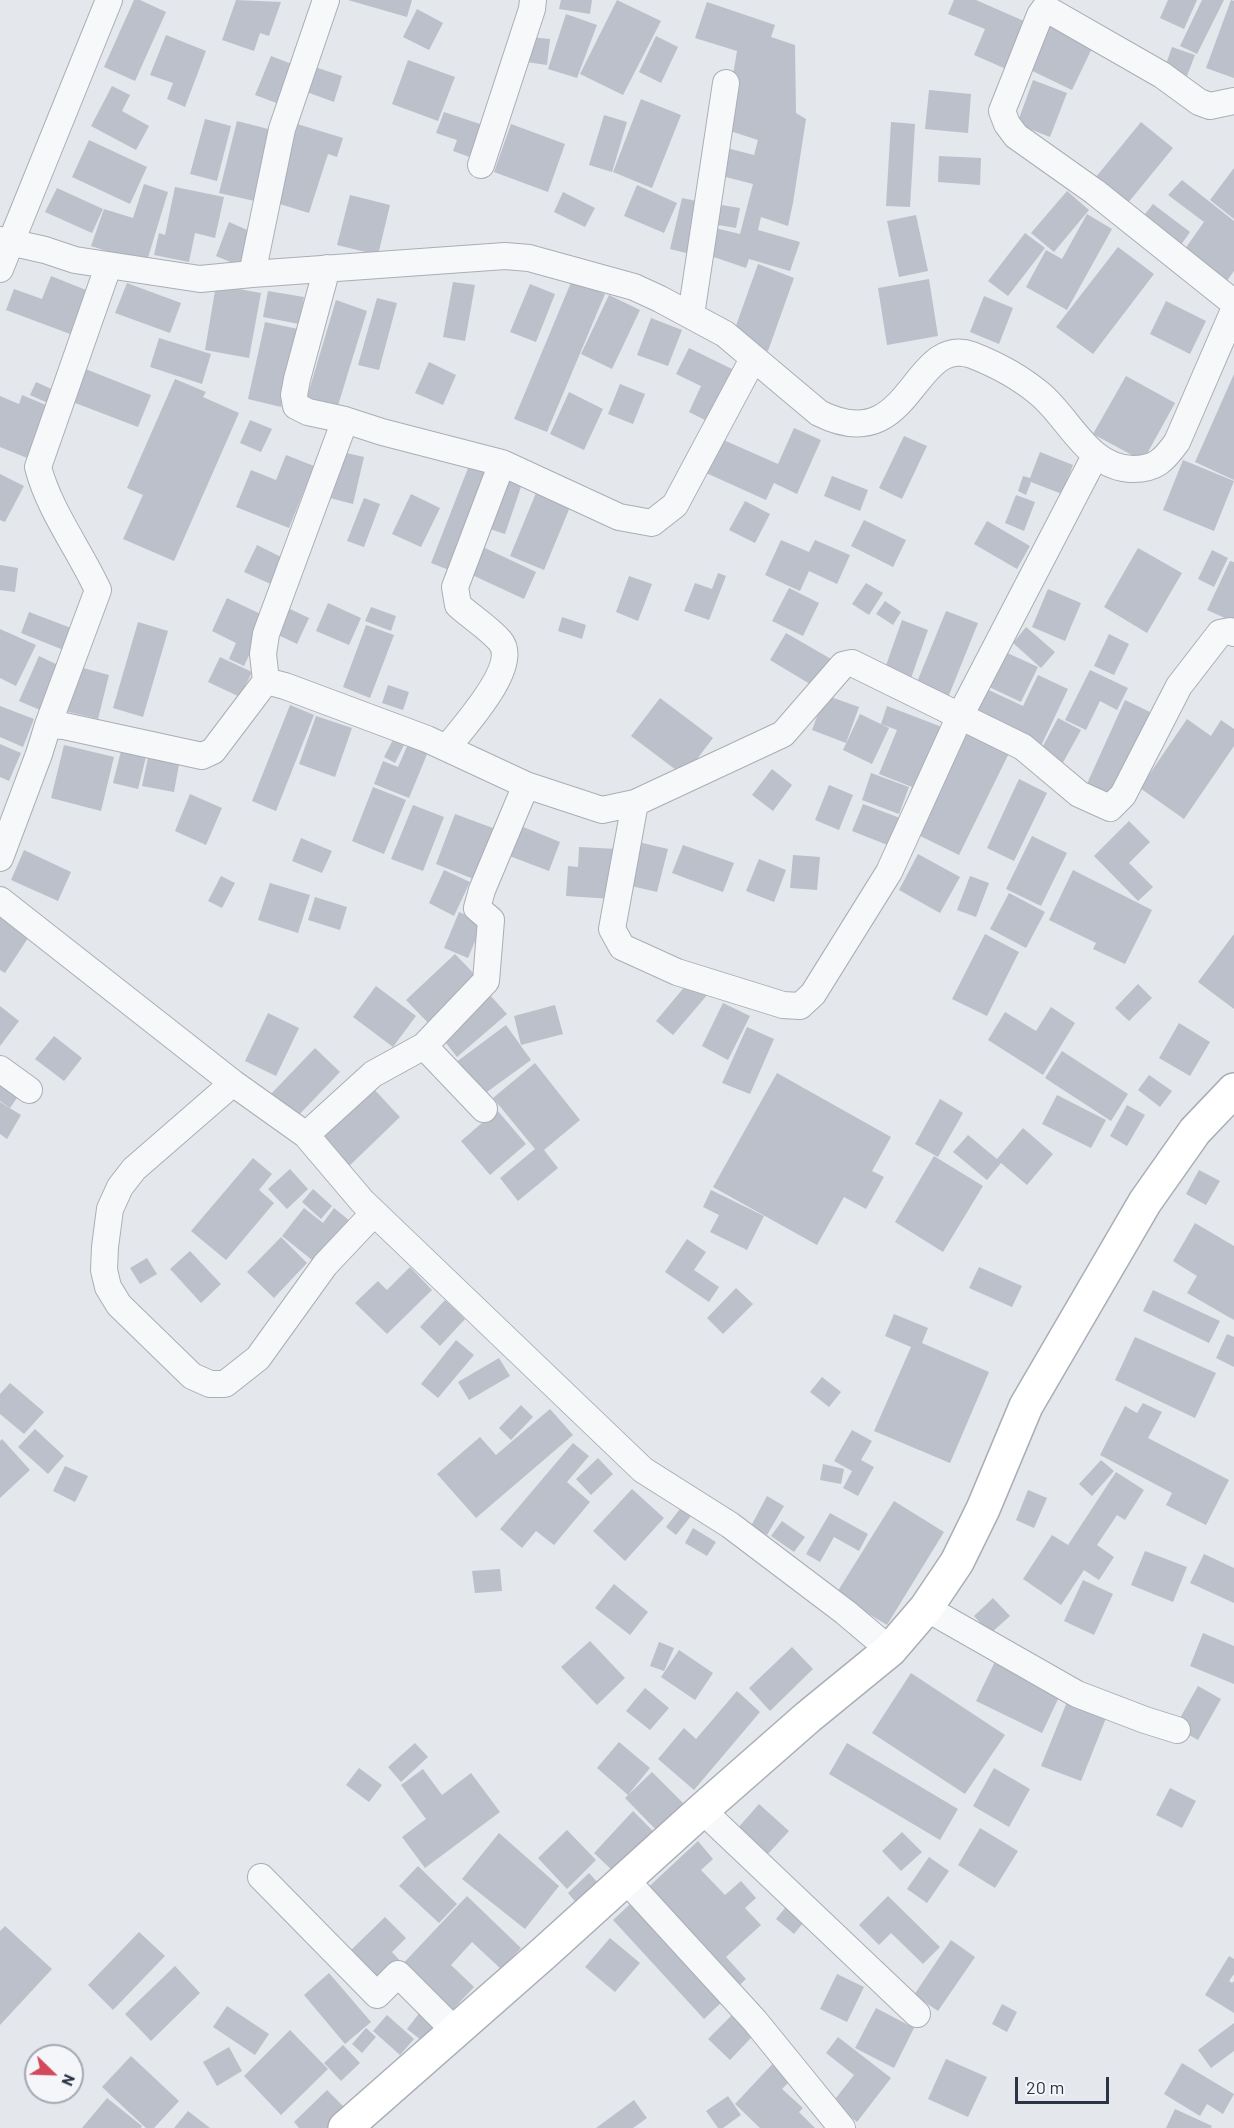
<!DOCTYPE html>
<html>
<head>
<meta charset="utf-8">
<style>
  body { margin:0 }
  #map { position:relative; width:1234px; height:2128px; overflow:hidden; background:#e4e7ec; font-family:Barlow,sans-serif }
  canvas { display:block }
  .north { position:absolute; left:24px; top:2044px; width:60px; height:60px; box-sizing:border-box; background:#f4f6f9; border:2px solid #a4a8b1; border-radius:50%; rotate:113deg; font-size:16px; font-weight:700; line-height:24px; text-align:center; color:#2b3445 }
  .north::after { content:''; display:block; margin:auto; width:21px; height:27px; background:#d1495b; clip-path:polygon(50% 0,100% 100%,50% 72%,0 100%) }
  .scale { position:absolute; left:1015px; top:2077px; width:94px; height:27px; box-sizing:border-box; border:3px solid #2b3445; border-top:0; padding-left:8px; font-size:18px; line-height:21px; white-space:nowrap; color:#2b3445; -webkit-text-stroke:4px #f4f6f9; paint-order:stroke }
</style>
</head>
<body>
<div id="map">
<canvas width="1234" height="2128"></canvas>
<div class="north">N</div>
<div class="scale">20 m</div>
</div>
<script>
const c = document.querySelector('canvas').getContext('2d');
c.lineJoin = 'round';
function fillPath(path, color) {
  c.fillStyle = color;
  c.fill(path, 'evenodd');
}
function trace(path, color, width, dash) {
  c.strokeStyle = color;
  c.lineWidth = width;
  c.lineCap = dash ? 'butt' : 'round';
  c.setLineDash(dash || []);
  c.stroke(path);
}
fillPath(new Path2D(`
  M134 0H140L166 12 135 81 104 67Z
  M236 0 281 2 269 36 260 33 254 51 222 40Z
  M348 0H412L407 17Z
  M561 0H592L590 14 559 9Z
  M617 0 661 21 623 95 580 74Z
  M954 0H976L1033 25 1013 72 974 55 985 29 948 14Z
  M1168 0H1197L1184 29 1160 18Z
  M1202 0H1224L1197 54 1180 46Z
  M1231 0 1234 1V78L1206 68Z
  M707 2 775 25 771 37 795 45 796 113 806 119 793 203 788 226 761 217 758 230 800 242 790 271 749 259 746 268 705 254 711 227 740 234 753 184 718 175 723 147 754 155 758 140 724 129 737 51 695 38Z
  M417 9 443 23 429 50 403 37Z
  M566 14 597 25 577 78 548 69Z
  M1044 18 1095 42 1072 90 1022 66Z
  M166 35 206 51 185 107 167 99 173 83 150 75Z
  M656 36 678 47 661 83 639 72Z
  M529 37 550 39 547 65 526 62Z
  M1172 47 1195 55 1187 76 1165 67Z
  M271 56 297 66 282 105 255 95Z
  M408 60 455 77 438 121 392 104Z
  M312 66 342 76 334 102 304 91Z
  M1033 80 1067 93 1050 137 1017 124Z
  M112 86 130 95 122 111 149 126 136 150 91 126Z
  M929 90 971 94 968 133 925 129Z
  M641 99 681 115 652 188 613 172Z
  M444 112 486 126 475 159 453 151 457 140 436 133Z
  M604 115 627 122 612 172 589 165Z
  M205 119 231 126 217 181 190 174Z
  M237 121 276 131 259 202 219 193Z
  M891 122 915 124 910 207 886 206Z
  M1141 122 1173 148 1123 209 1091 183Z
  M294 123 343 138 337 157 328 154 309 213 270 201Z
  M511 124 565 144 548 192 494 172Z
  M89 140 147 167 130 204 72 177Z
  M939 156 981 158 980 185 938 182Z
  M1234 168V219L1210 200Z
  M1182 180 1234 221V271L1221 289 1180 256 1204 222 1168 195Z
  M144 184 168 192 146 264 91 246 104 209 133 218Z
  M637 185 677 203 664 233 624 216Z
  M175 187 224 197 215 238 195 233 189 262 154 255 159 233 165 235Z
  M57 188 103 209 92 233 45 212Z
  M1067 191 1089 210 1054 252 1031 233Z
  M563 192 595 208 585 227 554 212Z
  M350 195 390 205 378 255 337 245Z
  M682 198 706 203 694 255 670 249Z
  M715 204 740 208 736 228 712 224Z
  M1153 204 1190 232 1176 252 1138 223Z
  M1087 214 1112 229 1067 310 1026 287 1046 250 1062 259Z
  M916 215 928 271 899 277 887 221Z
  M229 222 254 233 240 266 216 256Z
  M1025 233 1045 248 1008 296 988 281Z
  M1118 247 1154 274 1093 354 1056 327Z
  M758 264 794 278 768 351 732 337Z
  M51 276 86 290 70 334 6 310 14 289 42 299Z
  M929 279 938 336 887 345 878 288Z
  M572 280 605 294 547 432 514 419Z
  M453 282 475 285 465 341 443 337Z
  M127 283 181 303 170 333 115 313Z
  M530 284 555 294 536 342 510 332Z
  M216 285 261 293 249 358 205 350Z
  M268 291 304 297 299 324 263 317Z
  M609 295 640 310 612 369 581 354Z
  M984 296 1013 308 999 344 970 332Z
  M377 298 397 303 379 370 358 365Z
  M336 300 367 311 336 412 305 404Z
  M1166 301 1206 321 1190 354 1150 334Z
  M651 318 682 330 668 366 637 355Z
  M265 322 298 329 281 407 248 399Z
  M159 338 211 354 202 384 150 367Z
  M689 348 736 371 711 423 689 412 701 386 676 374Z
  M429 362 456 375 443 405 415 393Z
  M83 368 151 395 138 427 70 401Z
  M1234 374V480L1195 462Z
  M1126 376 1175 403 1143 461 1093 434Z
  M175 379 206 392 203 397 239 413 174 561 123 539 143 495 127 488Z
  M36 382 56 391 50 404 30 395Z
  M620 384 645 394 633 424 608 414Z
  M569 392 603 409 584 450 550 434Z
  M22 395 53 408 32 460 0 447V396L19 404Z
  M250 420 272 429 261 452 240 443Z
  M794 428 821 440 797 494 774 483 766 500 704 472 719 438 778 464Z
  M904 436 927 446 902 499 879 488Z
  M342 452 364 457 353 504 330 498Z
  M1040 452 1073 465 1062 494 1031 482 1026 495 1018 491 1023 476 1030 478Z
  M286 455 314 466 289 528 236 507 251 470 276 480Z
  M1183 460 1234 481 1214 531 1163 510Z
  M470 463 493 473 454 572 431 563Z
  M501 473 523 481 505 534 484 527Z
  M0 474 24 486 5 522 0 520Z
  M832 476 868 490 860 511 824 496Z
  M536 493 570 507 544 570 510 556Z
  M411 494 440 508 421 547 392 534Z
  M1016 495 1035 502 1024 531 1005 523Z
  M364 498 380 504 364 547 347 541Z
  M745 501 770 514 755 543 729 530Z
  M864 520 906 540 893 567 851 546Z
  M987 521 1030 546 1017 569 974 544Z
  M781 540 809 552 815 540 850 555 837 584 809 571 800 591 765 575Z
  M257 545 287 560 275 586 244 572Z
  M483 547 536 572 524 599 470 574Z
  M1138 548 1182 573 1147 633 1104 607Z
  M1212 550 1228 558 1214 587 1198 579Z
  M1230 561 1234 562V622L1207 610Z
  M0 565 18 568 15 592 0 590Z
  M718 573 726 576 709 620 684 611 695 583 712 589Z
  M629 576 652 584 638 621 616 612Z
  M866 583 883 593 869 615 852 604Z
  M789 588 819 603 803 636 772 621Z
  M1048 589 1081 603 1065 641 1032 627Z
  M227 598 267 617 244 666 229 659 236 643 212 631Z
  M885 601 901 612 893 625 876 614Z
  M328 603 361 618 349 645 316 631Z
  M286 607 309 618 297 644 274 633Z
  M371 607 396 616 391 631 365 621Z
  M946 611 978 623 947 700 915 687Z
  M29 612 79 631 71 653 21 633Z
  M562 617 586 625 582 639 558 631Z
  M902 620 928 630 910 681 884 671Z
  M138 622 168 631 143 717 113 708Z
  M366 625 394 635 370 698 343 687Z
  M1026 627 1055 652 1041 668 1013 643Z
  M0 629 36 645 16 686 0 678Z
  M786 633 831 659 815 687 770 660Z
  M1109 634 1129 644 1114 675 1094 666Z
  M1003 651 1038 667 1021 702 987 686Z
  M39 656 60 666 40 710 19 701Z
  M220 657 252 672 240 697 208 682Z
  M76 666 109 675 98 719 65 711Z
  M1090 670 1128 688 1117 710 1100 701 1086 730 1065 720Z
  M1038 675 1068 689 1040 748 965 713 978 685 1023 706Z
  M388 685 409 692 403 710 382 703Z
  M825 695 859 707 846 743 812 730Z
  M660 698 713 738 684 776 631 736Z
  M1125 700 1150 712 1110 801 1085 788Z
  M290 705 314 715 276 811 252 801Z
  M0 706 34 719 23 747 0 737Z
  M887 706 942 727 895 848 852 831 863 804 900 818 912 787 879 774 897 730 881 724Z
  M860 714 889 728 872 764 843 750Z
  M316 716 352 728 335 777 299 764Z
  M1058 718 1081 730 1060 768 1038 755Z
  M1187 719 1211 736 1221 720 1234 729V746L1184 819 1140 788Z
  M966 722 1013 745 959 855 912 832Z
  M395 736 406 741 395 763 384 757Z
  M0 744 21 753 9 781 0 777Z
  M408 744 428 752 409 798 374 784 383 761 398 767Z
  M64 745 114 757 101 811 51 798Z
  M122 747 147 753 138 789 113 783Z
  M149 753 180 759 174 792 142 786Z
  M772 769 792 785 773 811 752 795Z
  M871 773 909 787 899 814 862 800Z
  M1019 779 1047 793 1014 861 987 848Z
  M829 785 853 795 839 830 815 820Z
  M373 787 406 800 384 854 352 841Z
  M190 794 222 808 206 845 175 831Z
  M413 805 444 817 423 871 391 859Z
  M455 814 501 831 481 882 436 864Z
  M1129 821 1150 842 1129 863 1153 887 1138 901 1094 856Z
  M516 824 560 842 549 871 504 854Z
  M1032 836 1067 853 1041 906 1006 889Z
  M301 838 332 851 322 873 292 861Z
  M634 841 668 849 657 892 623 884Z
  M683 845 734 863 723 892 672 873Z
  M579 847 617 849 613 899 566 896 568 866 578 867Z
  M24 850 71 872 58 901 11 880Z
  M918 854 960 877 940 913 899 890Z
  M793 855 820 857 817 890 790 888Z
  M759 859 786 870 774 902 746 891Z
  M444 870 470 882 454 916 429 903Z
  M1073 870 1152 910 1125 964 1093 949 1096 943 1049 920Z
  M221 876 235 883 222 908 208 901Z
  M970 876 989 883 976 917 957 910Z
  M270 883 310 895 298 933 258 920Z
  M1009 893 1045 912 1026 948 990 929Z
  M315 897 347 907 340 930 308 920Z
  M0 911 32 932 5 973 0 970Z
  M459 912 483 922 468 958 444 948Z
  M985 934 1019 952 987 1016 952 999Z
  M1234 934V1009L1198 982Z
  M455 954 480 980 432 1027 406 1000Z
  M691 979 708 994 673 1035 656 1021Z
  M1138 984 1152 998 1129 1021 1115 1008Z
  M376 986 416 1016 393 1047 353 1017Z
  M489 994 507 1014 457 1057 442 1038Z
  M723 1003 750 1016 728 1060 702 1046Z
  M555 1005 563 1034 521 1045 514 1016Z
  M0 1006 19 1021 0 1046Z
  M1051 1007 1075 1023 1043 1075 988 1040 1005 1012 1036 1031Z
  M268 1013 299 1028 276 1076 245 1061Z
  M1179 1023 1210 1042 1190 1076 1159 1058Z
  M506 1025 531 1060 480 1097 455 1063Z
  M747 1027 774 1039 750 1094 722 1083Z
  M54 1036 82 1058 64 1081 35 1059Z
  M315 1048 340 1072 296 1118 271 1094Z
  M1062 1051 1128 1094 1111 1121 1045 1078Z
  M535 1063 580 1120 544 1150 558 1168 518 1201 500 1178 535 1149 493 1098Z
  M0 1071 23 1089 10 1108 0 1101Z
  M777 1073 891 1137 872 1171 884 1177 866 1209 844 1197 817 1245 713 1187Z
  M1149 1075 1172 1091 1160 1107 1138 1090Z
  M371 1086 400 1117 344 1171 314 1139Z
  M1057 1095 1106 1120 1091 1148 1042 1124Z
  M940 1099 963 1113 938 1157 915 1144Z
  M0 1102 21 1115 7 1139 0 1134Z
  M1127 1105 1145 1115 1127 1146 1110 1136Z
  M497 1110 526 1144 490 1175 461 1141Z
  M1023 1128 1053 1154 1027 1185 1001 1163 987 1180 953 1152 968 1135 997 1159Z
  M934 1156 983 1186 943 1252 895 1222Z
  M253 1158 272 1174 259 1190 274 1203 226 1260 191 1231Z
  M290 1169 308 1189 287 1209 268 1189Z
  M1199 1170 1220 1181 1206 1205 1186 1194Z
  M313 1189 332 1206 321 1219 302 1202Z
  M711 1190 764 1216 747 1250 710 1232 719 1215 703 1207Z
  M304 1208 323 1223 334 1208 350 1221 317 1264 282 1236Z
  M1195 1223 1234 1246V1320L1187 1293 1197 1276 1173 1261Z
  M281 1237 307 1263 274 1298 247 1272Z
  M687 1239 706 1252 694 1270 719 1287 709 1302 665 1272Z
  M190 1251 221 1284 201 1303 170 1269Z
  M147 1258 157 1274 140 1284 130 1268Z
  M410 1267 432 1290 387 1334 355 1303 378 1281 387 1290Z
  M979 1267 1022 1286 1012 1307 969 1288Z
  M736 1288 753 1304 723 1334 707 1318Z
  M1153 1290 1220 1321 1209 1343 1143 1311Z
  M445 1300 465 1319 440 1346 420 1327Z
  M894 1314 928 1328 922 1343 989 1372 950 1463 874 1431 911 1347 885 1336Z
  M1227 1334 1234 1337V1367L1216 1358Z
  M1135 1337 1216 1373 1195 1418 1115 1380Z
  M456 1340 474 1355 438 1398 421 1384Z
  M499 1358 510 1376 469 1400 458 1382Z
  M822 1377 841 1392 829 1407 810 1392Z
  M10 1383 44 1412 24 1434 0 1414V1394Z
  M1143 1403 1162 1412 1148 1438 1229 1480 1206 1525 1166 1505 1172 1493 1100 1455 1125 1406 1137 1413Z
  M521 1405 533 1417 511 1440 499 1428Z
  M550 1409 573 1435 476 1518 437 1474 480 1437 496 1455Z
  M35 1429 64 1456 48 1474 18 1447Z
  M852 1430 872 1441 861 1460 874 1467 858 1496 843 1488 852 1471 834 1461Z
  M2 1439 30 1470 0 1498V1441Z
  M573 1443 589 1456 567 1482 590 1502 554 1545 536 1531 522 1548 500 1529Z
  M598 1458 613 1474 591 1495 576 1479Z
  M1101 1460 1114 1471 1092 1496 1079 1484Z
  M823 1464 844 1469 841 1484 820 1480Z
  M65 1466 88 1476 75 1502 53 1491Z
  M1116 1472 1144 1490 1125 1520 1117 1515 1097 1545 1114 1557 1099 1580 1084 1570 1061 1605 1023 1579 1052 1535 1068 1545Z
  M632 1489 664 1518 625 1561 593 1531Z
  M1028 1490 1047 1498 1034 1528 1016 1520Z
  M767 1496 784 1506 767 1535 751 1526Z
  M894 1501 944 1532 887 1625 836 1594Z
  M680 1509 691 1516 676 1535 666 1527Z
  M830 1513 868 1534 859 1551 834 1537 820 1562 806 1554Z
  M782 1521 805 1537 794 1552 771 1536Z
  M693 1528 716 1542 707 1556 685 1543Z
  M1145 1551 1187 1567 1173 1602 1131 1585Z
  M1204 1554 1234 1568V1603L1190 1583Z
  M500 1569 502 1591 475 1593 472 1571Z
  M1083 1580 1113 1594 1094 1635 1064 1621Z
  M614 1584 648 1612 630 1635 595 1608Z
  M993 1598 1010 1616 990 1634 974 1616Z
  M1203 1633 1234 1646V1684L1190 1666Z
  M590 1641 625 1678 597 1705 561 1667Z
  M659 1642 674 1648 664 1671 650 1666Z
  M792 1647 813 1669 770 1711 749 1688Z
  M1002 1647 1068 1678 1042 1733 976 1701Z
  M679 1650 713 1673 695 1700 661 1677Z
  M911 1673 1005 1735 965 1794 872 1733Z
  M1198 1686 1221 1699 1198 1740 1175 1727Z
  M1073 1687 1112 1703 1081 1781 1041 1766Z
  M645 1688 669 1708 650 1730 626 1711Z
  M737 1691 760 1712 694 1790 658 1759 684 1728 696 1739Z
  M619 1742 650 1768 628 1795 597 1768Z
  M415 1743 428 1757 401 1782 388 1767Z
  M847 1743 958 1809 940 1840 829 1774Z
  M359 1768 382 1785 369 1802 346 1785Z
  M994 1768 1030 1789 1009 1827 973 1806Z
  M423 1769 442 1795 471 1773 500 1812 425 1868 402 1837 426 1819 401 1785Z
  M652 1772 686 1806 659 1833 625 1798Z
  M1170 1788 1196 1801 1182 1828 1156 1815Z
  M759 1804 789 1831 767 1855 737 1829Z
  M633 1811 655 1833 616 1874 594 1853Z
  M980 1828 1018 1851 995 1888 958 1865Z
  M567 1830 596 1860 567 1889 538 1858Z
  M902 1832 922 1852 901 1871 882 1851Z
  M499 1833 559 1886 525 1929 462 1879Z
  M698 1841 713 1859 701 1870 725 1895 741 1881 756 1898 745 1908 761 1925 726 1957 746 1979 704 2019 613 1920Z
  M929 1857 949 1871 927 1903 907 1889Z
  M418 1866 457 1904 439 1923 399 1886Z
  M589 1873 600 1885 578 1905 568 1893Z
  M467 1896 521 1948 501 1969 472 1942 451 1965 474 1987 446 2017 397 1970Z
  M888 1896 940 1947 923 1964 891 1933 879 1945 859 1925Z
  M794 1897 812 1912 794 1934 776 1919Z
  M385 1917 406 1938 392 1952 402 1963 379 1985 348 1953Z
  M5 1926 52 1969 0 2025V1931Z
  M139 1932 165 1956 113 2010 88 1985Z
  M610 1938 640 1963 615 1992 585 1967Z
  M951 1940 975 1957 938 2011 914 1995Z
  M1229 1956 1234 1959V1974L1229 1981 1232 1983 1234 1981V2013L1205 1995Z
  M175 1966 200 1993 151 2041 125 2014Z
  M329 1973 371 2022 345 2044 304 1995Z
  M837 1974 864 1987 847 2022 820 2009Z
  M747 2000 768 2020 730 2060 708 2039Z
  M1002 2004 1017 2012 1007 2032 992 2024Z
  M227 2006 269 2034 255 2055 213 2027Z
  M424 2007 442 2020 425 2043 407 2029Z
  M876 2008 914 2028 894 2068 855 2048Z
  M387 2015 414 2039 400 2055 373 2031Z
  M1234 2023V2051L1211 2068 1198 2050Z
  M366 2028 376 2037 362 2053 352 2044Z
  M290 2030 328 2069 281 2115 244 2076Z
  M838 2037 891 2078 857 2122 832 2103 854 2075 826 2053Z
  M343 2045 360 2063 341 2081 324 2063Z
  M229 2047 242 2071 217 2086 203 2062Z
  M131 2056 179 2101 154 2128H146L102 2087Z
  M778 2058 796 2075 782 2089 803 2108 799 2112 815 2128H760L735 2104Z
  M946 2059 987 2077 968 2117 928 2099Z
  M1182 2063 1234 2094 1223 2114 1207 2104 1200 2116 1164 2094Z
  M327 2090 350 2113 334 2128H299L294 2122Z
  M728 2096 741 2115 723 2128H718L706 2111Z
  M107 2098 142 2126 141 2128H82Z
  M634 2100 647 2118 633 2128H596Z
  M1175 2109 1212 2126 1211 2128H1166Z
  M188 2111 210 2128H174Z`), '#bbc0ca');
const street = new Path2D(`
  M1234 101 1210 106 1199 102 1162 75 1045 8 1040 15 1002 111 1007 124 1016 136 1095 192 1234 303
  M481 165 532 9 533 0
  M0 240 45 250 75 260 200 279 252 274 505 256 529 258 634 287 660 299 725 334 819 413C912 460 911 334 972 355 995 364 1021 378 1040 394 1070 419 1088 468 1133 469 1156 469 1164 460 1177 442L1234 310
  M327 268 297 379 294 395 296 406 308 412 345 420 382 432 502 463 619 517 652 523 675 505 753 359
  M0 269 109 0
  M252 274 282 129 326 0
  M691 315 726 83
  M266 681 263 654 266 634 345 420
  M48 725 98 590C79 549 49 510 38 467L108 267
  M447 748C462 728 521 666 500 641 489 628 471 617 458 605L455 587 502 463
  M635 803 612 929 622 947 677 972 783 1005 800 1006 813 994 889 872 960 716 1095 456
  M0 858 39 754 48 725 64 726 202 756 213 751 266 681 285 686 427 739 526 785 602 810 635 803 783 734 843 665 852 663 1023 747 1079 794 1110 808 1123 795 1179 686 1220 633 1230 631 1234 633
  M0 900 233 1083 306 1135 362 1201 643 1470 730 1525 845 1612 890 1650
  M424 1046 484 1109
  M0 1069 29 1090
  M233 1083 134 1169 120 1187 110 1209 105 1247 104 1270 108 1287 119 1305 192 1376 210 1384H225L258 1358 325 1265 374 1213
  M306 1135 373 1074 424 1046 486 981 491 920 477 908 482 890 526 785
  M926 1608 1077 1694 1145 1720 1177 1730
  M702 1810 917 2014
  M261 1877 377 1995 398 1974 455 2031
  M625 1879 755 2021 842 2128`);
const secondary = new Path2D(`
  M345 2128 544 1953 702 1810 808 1717 890 1650 926 1608 957 1562 983 1509 1026 1406 1145 1202 1195 1131 1234 1090`);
trace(street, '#a9aeb7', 28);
trace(secondary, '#a9aeb7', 36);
trace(street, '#f7f8fa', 26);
trace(secondary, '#fff', 33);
</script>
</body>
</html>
